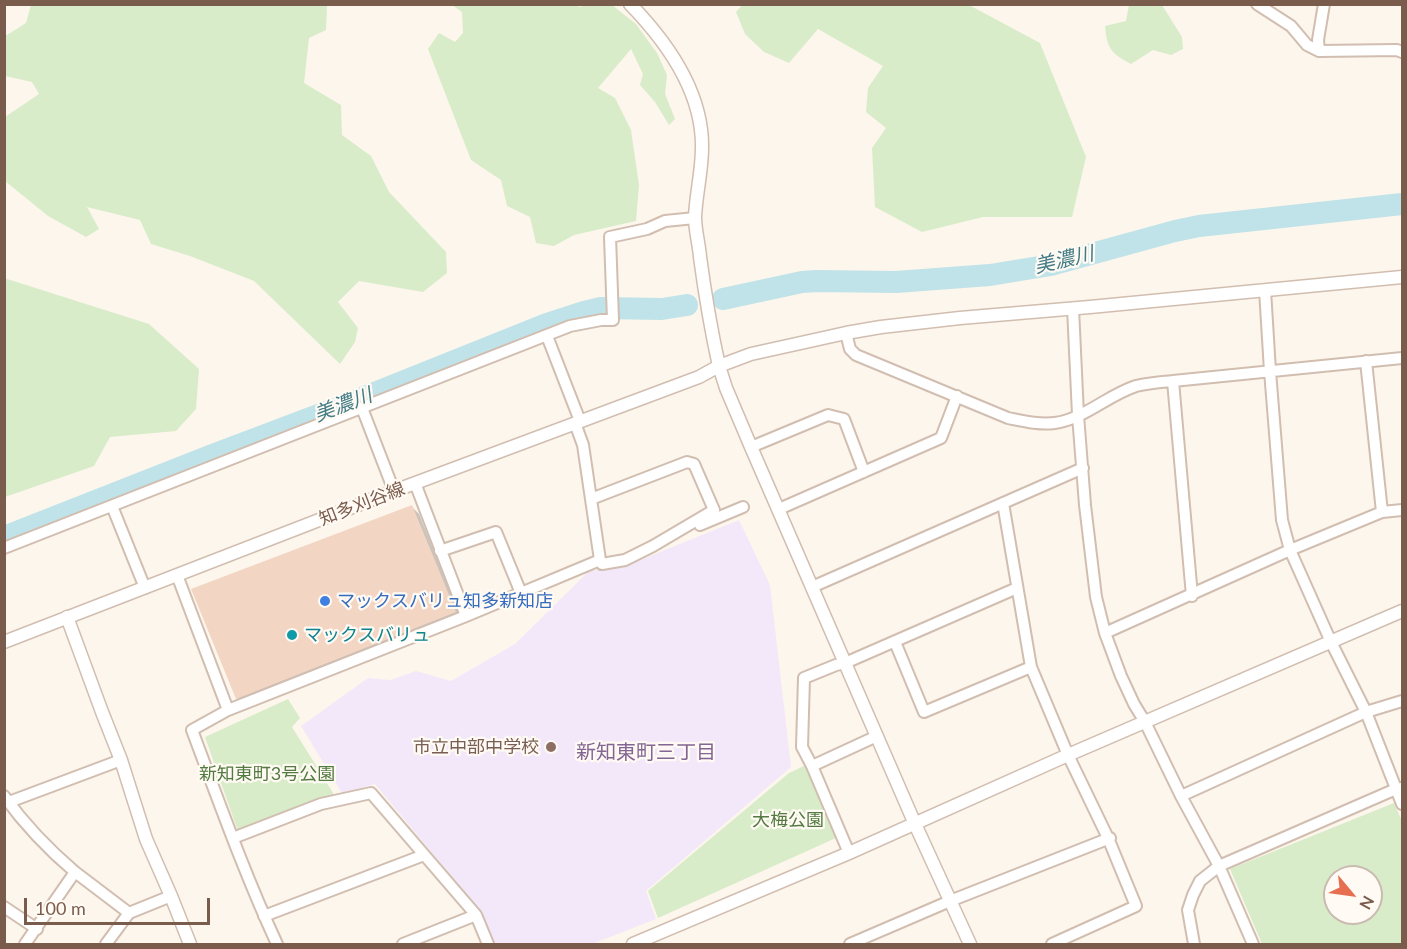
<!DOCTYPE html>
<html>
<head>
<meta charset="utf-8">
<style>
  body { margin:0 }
  #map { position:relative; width:1407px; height:949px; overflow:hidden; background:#fdf6ec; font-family:Lato,sans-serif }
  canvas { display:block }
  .frame { position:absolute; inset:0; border:6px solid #7a5c4d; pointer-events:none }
  .north { position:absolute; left:1323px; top:865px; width:60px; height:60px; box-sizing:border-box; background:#fffaf3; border:2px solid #cabbb1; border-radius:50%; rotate:119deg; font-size:16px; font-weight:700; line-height:24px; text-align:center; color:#7a5c4d }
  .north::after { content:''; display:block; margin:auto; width:21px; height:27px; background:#e76f51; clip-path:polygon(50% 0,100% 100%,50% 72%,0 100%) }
  .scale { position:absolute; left:24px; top:898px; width:186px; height:27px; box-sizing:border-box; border:3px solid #7a5c4d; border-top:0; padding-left:8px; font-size:18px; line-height:21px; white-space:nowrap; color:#7a5c4d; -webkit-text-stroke:4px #fffaf3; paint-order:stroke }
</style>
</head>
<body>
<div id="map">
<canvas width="1407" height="949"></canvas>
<div class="frame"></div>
<div class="north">N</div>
<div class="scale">100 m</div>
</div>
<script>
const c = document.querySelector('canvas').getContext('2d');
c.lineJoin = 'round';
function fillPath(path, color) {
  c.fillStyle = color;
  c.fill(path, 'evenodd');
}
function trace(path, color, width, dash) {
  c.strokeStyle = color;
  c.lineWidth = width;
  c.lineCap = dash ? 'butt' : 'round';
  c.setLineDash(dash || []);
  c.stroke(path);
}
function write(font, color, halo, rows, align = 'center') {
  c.font = font + ' Lato,"Noto Sans JP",sans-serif';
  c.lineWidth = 4.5;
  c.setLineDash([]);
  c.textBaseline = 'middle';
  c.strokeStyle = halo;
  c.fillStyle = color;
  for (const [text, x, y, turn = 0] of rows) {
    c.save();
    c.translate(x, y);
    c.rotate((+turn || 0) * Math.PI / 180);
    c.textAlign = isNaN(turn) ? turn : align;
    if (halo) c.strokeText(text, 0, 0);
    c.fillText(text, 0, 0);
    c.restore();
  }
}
fillPath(new Path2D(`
  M739 520 770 585 791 767 646 891 656 919 592 944H494L480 911 375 784 342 793 301 726 368 678 391 680 416 671 451 681 515 644 589 571 623 567Z`), '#f3e8fa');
fillPath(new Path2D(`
  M31 5H327L326 30 309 38 304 83 341 105 342 135 371 156 389 192 446 252 447 273 423 292 359 281 338 302 358 328 355 342 340 364 254 281 190 256 151 244 140 220 87 207 99 229 86 237 48 216 5 181V117L39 94 32 82 5 76V33L7 35 26 23Z
  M576 5 580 7 586 5H612L636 24 657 53 667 75 665 94 675 119 669 125 655 102 640 85 643 74 631 49 598 88 615 98 631 130 639 185 636 221 574 235 554 246 536 243 530 217 507 206 501 180 471 160 428 49 439 33 455 42 463 33 462 12 452 5Z
  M742 5H969L1040 43 1086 157 1072 217H983L922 232 875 207 872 148 886 128 866 112 868 88 883 66 818 29 789 63 764 52 745 34 736 12Z
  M1129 5H1162L1182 37 1183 49 1171 55 1153 50 1131 64C1111 53 1107 49 1105 26L1126 21Z
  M4 278 149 324 199 369 196 409 176 431 110 437 94 466 5 497Z
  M288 699 300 718 292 727 335 796 240 837 205 737Z
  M806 765 836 838 658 918 648 891 789 773Z
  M1394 803 1402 821V944H1262L1230 869ZM1335 877H1371V913H1335Z`), '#d8ecc9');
fillPath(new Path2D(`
  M412 507 419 514 462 619 245 705 237 698Z`), '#0003');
trace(new Path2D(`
  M723 299 802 282 817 281 896 282 990 275 1051 265 1175 231 1199 226 1402 204
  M4 537 210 456 342 406 547 324 584 312 601 308 662 309 687 305`), '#bfe3e8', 22);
fillPath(new Path2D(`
  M412 505 456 612 236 699 191 589Z`), '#f3d5c3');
const minor = new Path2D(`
  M1257 4 1291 26 1307 45 1319 51 1397 50 1402 52
  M1319 51 1318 40 1324 4
  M1265 290 1270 371 1282 520 1290 550 1331 642 1366 712 1402 804
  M1073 308 1078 415 1085 505 1096 597 1105 633 1121 676 1134 704 1145 722 1181 796 1219 866 1253 944
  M846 333 850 349 856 355 1008 418C1023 421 1039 425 1055 423 1084 419 1108 395 1136 386 1148 383 1161 382 1173 381L1402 358
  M547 336 580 421
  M1366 361 1382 512
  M1173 381 1192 596
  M362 408 394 491
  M575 423 583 445 600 560
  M751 447 828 415 844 419 864 472
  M415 483 466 616
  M591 499 687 462 694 464 714 510 653 546 625 560 602 564 600 560
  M1003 503 1031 667 1068 755 1108 838 1136 906 1052 944
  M112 506 145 588
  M779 509 941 438 957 396
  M700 525 743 507
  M4 548 570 326 601 320H613L610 237 647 229 665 221 695 218
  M440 551 496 532 521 593
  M177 575 228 710
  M812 587 1083 468
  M1105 633 1290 550 1382 512 1402 510
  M895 642 924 712 1031 667
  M812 766 877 736
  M4 796C25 825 48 849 75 872L25 944
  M1181 796 1366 712 1402 701
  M9 802 121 760
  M233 838 321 804 371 793 476 915 488 944
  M849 853 812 766 802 747 804 678 836 665 845 663 1017 588
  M75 872 129 913
  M4 907 37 929
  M264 916 424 855
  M106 944 129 913 171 896
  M277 944C245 875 219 802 192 730L228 710 466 616 600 560
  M403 944 476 915
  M850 944 950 901 1110 838
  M1194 944 1188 910 1193 895 1200 881 1219 866 1396 789 1402 788`);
const tertiary = new Path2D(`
  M630 4C667 42 703 93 702 148 702 171 696 194 695 217 695 230 699 244 700 257 705 294 711 330 719 366L751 354 846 333 881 327 960 318 1090 307 1402 277
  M67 617 102 712 121 760 146 839 171 896 190 944
  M4 642 394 491 699 377 719 366 726 388 751 447 915 824 970 944
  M633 944 849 853 1068 755 1402 611`);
trace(minor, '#d1beb0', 14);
trace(tertiary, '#d1beb0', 15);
trace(minor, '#fff', 10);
trace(tertiary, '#fff', 12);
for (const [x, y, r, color] of [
  [325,601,6,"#3f7fe0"],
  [292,635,6,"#0f9aa8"],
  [551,747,6,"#8d6e63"]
]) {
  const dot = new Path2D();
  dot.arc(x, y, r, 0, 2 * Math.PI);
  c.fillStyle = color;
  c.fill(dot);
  trace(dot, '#fffaf3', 2);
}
write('18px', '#7a5c4d', '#fffaf3', [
  ["知多刈谷線",362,504,-21]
]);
write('18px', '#366cbe', '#fffaf3', [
  ["マックスバリュ知多新知店",337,601]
], 'left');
write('18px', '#0d838f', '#fffaf3', [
  ["マックスバリュ",304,635]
], 'left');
write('18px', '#785e54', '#fffaf3', [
  ["市立中部中学校",539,747]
], 'right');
write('18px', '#537a41', '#fffaf3', [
  ["新知東町3号公園",267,774],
  ["大梅公園",788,820]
]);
write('italic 20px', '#437c86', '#fffaf3', [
  ["美濃川",1064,260,-13],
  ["美濃川",343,405,-21]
]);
write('20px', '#846695', '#fffaf3', [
  ["新知東町三丁目",646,753]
]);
</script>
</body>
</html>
